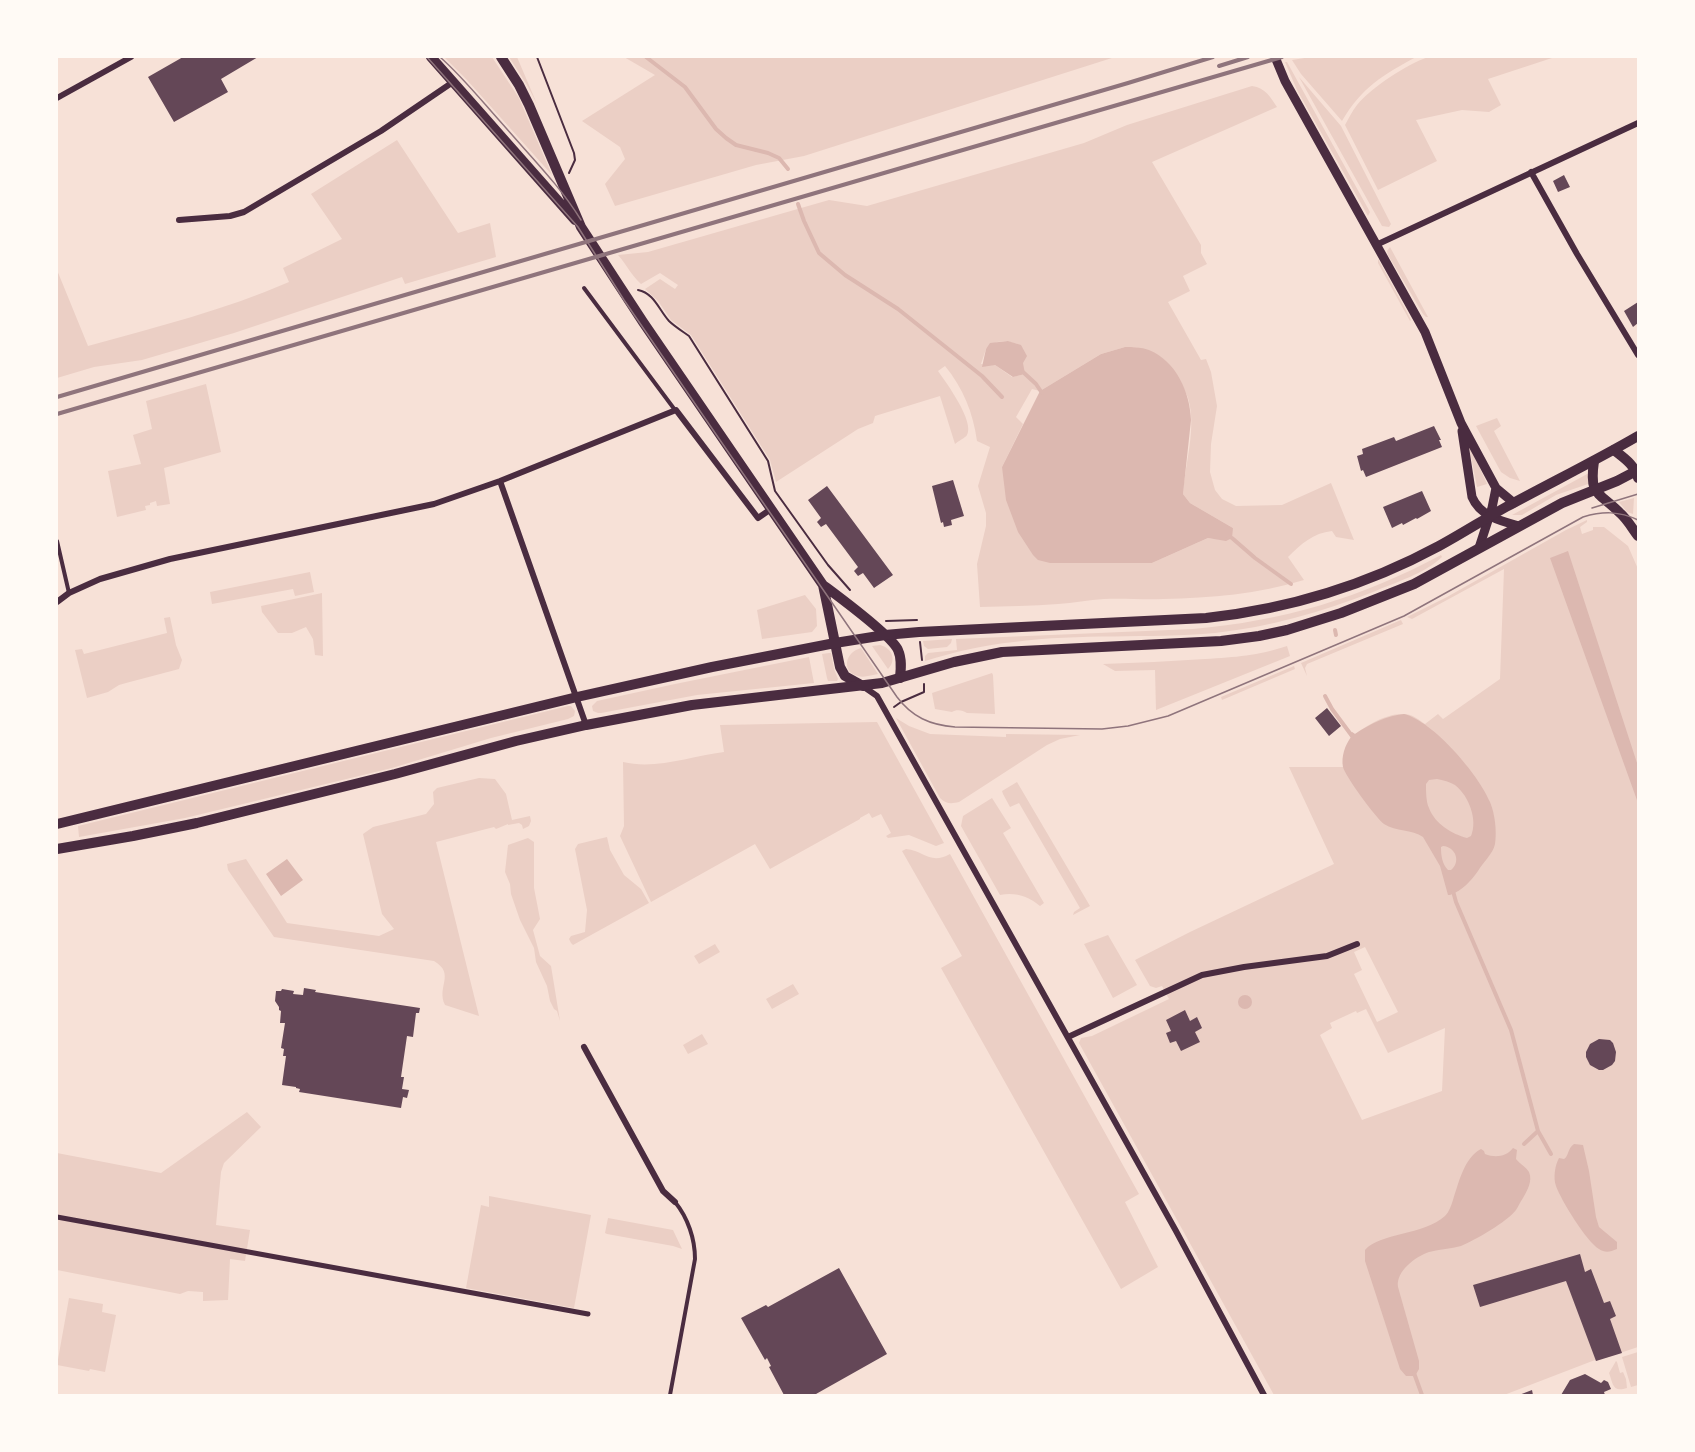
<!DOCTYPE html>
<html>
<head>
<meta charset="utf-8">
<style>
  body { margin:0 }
  #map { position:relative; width:1695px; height:1452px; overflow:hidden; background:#f7e1d7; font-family:Quicksand,sans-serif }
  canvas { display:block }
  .frame { position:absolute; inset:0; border:58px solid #fffaf5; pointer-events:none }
</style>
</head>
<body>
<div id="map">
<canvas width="1695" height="1452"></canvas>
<div class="frame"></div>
</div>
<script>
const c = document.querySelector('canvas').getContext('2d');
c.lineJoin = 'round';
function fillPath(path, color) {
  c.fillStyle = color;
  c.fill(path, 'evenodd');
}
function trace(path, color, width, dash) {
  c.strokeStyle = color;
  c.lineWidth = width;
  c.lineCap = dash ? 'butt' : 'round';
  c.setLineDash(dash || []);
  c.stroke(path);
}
fillPath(new Path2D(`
  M444 57H492L519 98 552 175 467 80Z
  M509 57H517L537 104 527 85Z
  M624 57H1115L804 156 756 165 615 206 605 184 625 159 620 147 582 121 655 75Z
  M1311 57H1416C1383 75 1362 87 1342 121L1301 74 1292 60Z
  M1428 57H1555L1488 79 1501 105 1489 112 1462 110 1416 120 1437 161 1378 190 1345 125C1349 118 1352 111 1357 105 1372 87 1406 65 1428 57Z
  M1285 62H1287L1370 212 1368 216 1297 90Z
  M1299 77 1341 126 1391 224 1389 227 1382 226Z
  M1252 86C1266 88 1270 97 1277 107L1152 162 1201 245V253L1207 264 1183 276 1190 291 1168 302 1201 360 1206 359 1211 372 1217 406 1211 444 1210 472 1215 490 1222 499 1236 506 1282 505 1331 483 1354 540 1336 537 1332 531C1313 533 1301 544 1288 557L1304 580C1258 594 1211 598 1163 599 1144 600 1124 598 1104 599 1089 600 1073 603 1058 604 1032 606 1006 606 980 607L977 564 986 526V513L978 486 990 447 977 441C973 412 963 388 945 366L938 371C946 382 975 422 967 435 965 438 958 441 955 444L940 396 875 416 873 423 858 429 776 482 770 460 691 335 671 320 658 301 645 289 660 279 675 289 678 285 660 273 641 284C631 275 627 265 618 255L648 252 829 200 867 206 1084 143 1127 125ZM1007 341 1017 344 1025 374 1012 377 995 365 981 364 986 349 997 342ZM1125 347C1148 347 1163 354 1175 374 1179 381 1185 389 1188 398 1197 428 1185 463 1183 494L1190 503 1233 528 1226 540 1208 538 1152 563H1050L1002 467 1023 424 1016 417 1032 389 1040 391 1101 354Z
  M397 140 458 233 490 223 496 257 405 284 402 277 234 333 142 360 94 367 57 378V270L88 346C156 327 225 310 289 282L283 268 342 239 311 194Z
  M1390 247 1428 317H1426L1423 314 1388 255 1387 251Z
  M1378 259 1407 312 1411 320 1410 321 1378 263Z
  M206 384 221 452 164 468 170 504 157 506 156 501 150 503V505L145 506 146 510 117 517 108 471 141 464 133 435 152 429 146 401Z
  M1497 418 1501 426 1494 431 1520 481 1510 478 1501 472 1476 426Z
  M1468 442 1487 484 1477 487Z
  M1589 473 1588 484 1556 495 1522 515H1512Z
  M1634 498 1633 514 1627 512 1619 502Z
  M1587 520V522L1580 527 1582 534 1593 530V527H1604L1628 546 1638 569V1347L1596 1361 1595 1360 1504 1395H1274L1079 1043 1081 1038 1092 1036 1169 999 1162 986 1156 988 1150 986 1135 960 1190 932 1334 864 1289 767H1343L1344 753 1351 737 1349 734 1352 732 1355 734C1368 725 1387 713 1404 714 1412 714 1419 720 1425 724L1438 714 1443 719 1500 679 1504 569 1412 619 1407 617 1447 597 1566 530ZM1365 947 1398 1012 1377 1022 1354 974 1362 970 1354 952ZM1366 1009 1388 1053 1445 1028 1442 1091 1362 1120 1320 1035 1332 1028 1330 1023 1356 1011 1357 1013Z
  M1441 555 1442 557C1424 574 1396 582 1373 592 1322 612 1269 627 1215 633 1148 639 1080 633 1014 642 984 645 954 652 925 661V656L928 653 957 650 956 639 1193 629C1283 621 1361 598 1441 555Z
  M310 572 314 592 295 596 293 589 212 604 210 592Z
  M322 593V594L323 656 315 655 313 639 306 627 292 633H278L262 612 261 606Z
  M805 595 816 609 817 626 812 632 762 639 757 610Z
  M170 617 176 645 182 660 179 669 126 683 119 685 108 692 87 698 75 650 82 649 84 654 167 633 164 618Z
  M1401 620 1403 624 1307 664 1305 668 1307 676 1301 663Z
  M952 639 951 643 947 647 928 649 924 646 923 641Z
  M880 645C892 648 897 660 888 669L872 646Z
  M1287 646 1290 656 1156 710 1155 670 1115 671 1103 664C1137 663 1171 661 1205 659 1236 657 1257 656 1287 646Z
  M861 648 878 674C872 675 864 678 858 676 841 672 845 652 861 648Z
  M829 653H831L834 669 838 679 837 681H828L827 678 822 654Z
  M809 657 814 683 697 695 601 713H598L593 711 592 706 597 701 675 684Z
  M1294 666 1295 669 1222 700 1221 697Z
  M992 673 993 675 995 714 967 713C963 710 956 709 952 712L935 709 932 693Z
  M568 706H571L575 711 574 716 568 719 491 738 392 768 185 818 79 837 78 826Z
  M896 718 909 726 930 734 1006 737V734L1080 735 1060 739 1047 745 959 802C951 804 946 804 940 798Z
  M877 722 944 843 936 846 909 835 888 838 886 836 891 833 881 814 872 818 869 813 860 818V819L770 869 755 844 651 902 620 836 624 826 623 762C656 770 691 756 724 752L720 725Z
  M479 778 495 779 506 794 512 820 530 816 531 821 529 826 523 829 522 825 519 823 508 825V824L496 829 494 827 436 842 479 1016 445 1005C436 987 456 974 434 961L274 937 228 870 227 864 246 859 287 923 379 936 394 929 382 914 363 834 373 827 426 814 434 804 433 792 437 788Z
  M1017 782 1090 906 1073 915 1074 912 1080 908 1019 803 1010 807 1003 794 1002 791Z
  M992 798 1011 828 1003 833 1044 903 1040 906C1028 896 1015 892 1000 895L961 826 963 816Z
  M607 837 610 850 624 875 641 889 649 903 573 945 571 943 569 939 571 936 585 932 587 910 575 849 578 844Z
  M528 838 534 842V888L540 919 533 930 540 956 551 966 560 1021 557 1011 554 1009 550 1001 547 986 536 962 534 948 520 920 511 894 510 884 505 872 508 845Z
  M906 849C925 851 930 865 950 854L1139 1194 1125 1202 1158 1267 1121 1289 941 968 962 956 902 851Z
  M1108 935 1137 985 1113 998 1084 944Z
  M715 944 720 952 699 964 694 956Z
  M793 984 799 994 772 1009 766 999Z
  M702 1034 708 1044 688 1054 683 1045Z
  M247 1112 261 1127 224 1163 221 1172 216 1225 250 1230 245 1261 230 1259 228 1300 203 1301V1292L188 1291 180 1294 57 1270V1153L161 1173Z
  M489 1196 591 1215 574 1308 466 1288 481 1205 489 1207Z
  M608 1218 673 1230 682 1249 673 1246 607 1234 605 1233Z
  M69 1298 103 1304 102 1312 116 1315 105 1372 90 1369 89 1371 57 1365Z
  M1638 1352V1385L1631 1387 1622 1357Z
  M1616 1361 1617 1362 1620 1373 1623 1372 1626 1379 1627 1388C1612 1393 1613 1383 1609 1373Z`), '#ebcfc5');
fillPath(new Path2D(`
  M1008 341 1021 345 1027 356 1023 363 1025 374 1013 377 995 365 982 367 986 349 990 343Z
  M1125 347C1133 347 1141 347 1149 350 1176 361 1190 392 1191 420L1183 494 1190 503 1233 528 1232 538 1226 541 1208 538 1152 563H1050L1038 560 1033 555 1018 532 1006 500 1002 467 1040 391 1101 354Z
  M1568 551 1638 766V803L1550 558Z
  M1404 714C1433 721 1479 775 1490 802 1495 814 1497 831 1495 844 1493 854 1483 862 1478 871 1470 882 1463 890 1450 895H1448L1440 866 1423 837C1412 829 1396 832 1384 824 1376 818 1345 776 1343 767 1341 757 1345 745 1351 737L1349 734 1352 732 1355 734C1370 724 1386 716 1404 714ZM1437 779C1443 780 1450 782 1455 785 1469 796 1478 820 1471 836L1467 838C1452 834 1435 824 1429 808 1426 802 1426 791 1426 784L1429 780ZM1443 846C1456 847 1461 862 1451 870H1448C1442 864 1441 855 1441 847Z
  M287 859 303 880 281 896 266 874Z
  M1238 1002a7 7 0 1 1 14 0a7 7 0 1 1-14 0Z
  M1574 1144 1583 1145 1589 1171 1596 1217 1599 1227 1617 1242V1249C1610 1252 1605 1253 1599 1249 1586 1241 1561 1200 1556 1186 1553 1178 1555 1165 1559 1158L1564 1159C1569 1156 1567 1149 1574 1144Z
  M1513 1148 1517 1150 1516 1159C1520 1164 1526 1167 1529 1172 1533 1181 1527 1191 1523 1198 1520 1202 1518 1207 1516 1210 1507 1222 1475 1240 1461 1246 1451 1249 1440 1249 1429 1252 1415 1257 1396 1271 1398 1287L1419 1361V1369L1415 1376H1406L1400 1369 1365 1261V1250C1379 1233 1424 1235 1445 1216 1449 1212 1451 1206 1453 1200 1459 1182 1464 1158 1481 1149L1484 1151 1485 1154C1495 1158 1506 1157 1513 1148Z`), '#dcb8b0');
trace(new Path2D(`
  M646 57 685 87 716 129 726 138 736 145 768 153 779 158 788 169
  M798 204 804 221 819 253 845 275 898 309 982 376 1002 397
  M1023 372 1036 384 1042 393
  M1227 536 1232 538 1255 558 1291 584
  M1335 630 1336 635
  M1325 696 1332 709 1352 736
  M1453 891 1456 902 1511 1030 1538 1131 1551 1154
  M1524 1144 1538 1131
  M1414 1373 1422 1395`), '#dcb8b0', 4);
fillPath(new Path2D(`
  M183 57H258L221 79 228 92 174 122 148 77Z
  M1564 175 1570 187 1558 192 1553 181Z
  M1638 302V323L1633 327 1624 311Z
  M1434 426 1441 440H1439L1442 447 1366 477 1363 470 1361 471 1357 456 1363 454 1362 449 1394 437 1396 441Z
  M953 480 964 516 951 520 952 525 944 527 943 522 941 523 932 486Z
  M827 486 893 575 874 588 863 573 858 576 854 571 858 567 826 524 821 527 817 522 821 518 808 500Z
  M1422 491 1431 511 1417 519 1416 518 1403 525 1402 523 1392 528 1383 507Z
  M1327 708 1341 726 1329 736 1315 718Z
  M304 988 316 990 315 992 420 1008 419 1013H416L413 1037 407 1036 401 1077H404L402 1089 409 1090 407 1098 403 1097 401 1108 299 1092 300 1089 296 1088V1087L282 1085 286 1056H283L284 1049 281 1048 285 1023H280L281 1011 279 1010V1007L275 1001 276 991H281L282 989 294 991 293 994 303 995Z
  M1185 1010 1190 1021 1197 1017 1202 1028 1195 1032 1200 1042 1181 1051 1176 1041 1170 1043 1166 1033 1171 1031 1166 1020Z
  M1599 1039 1610 1040 1613 1043 1616 1052 1615 1061 1612 1065 1603 1070H1599L1590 1065 1586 1057V1052L1590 1044Z
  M1580 1254 1585 1272 1591 1269 1604 1303 1610 1301 1616 1316 1610 1319 1622 1353 1596 1361 1566 1281 1480 1307 1473 1285Z
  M839 1268 887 1354 816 1394V1395H784L769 1367 771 1366 767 1358 765 1360 741 1318 766 1305 768 1307Z
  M1585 1374 1601 1383 1604 1380 1608 1382 1611 1389 1604 1392 1605 1395H1561L1570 1380Z
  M1532 1390 1533 1395H1519Z`), '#644757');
trace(new Path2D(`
  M537 57 574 153 575 160 569 173
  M638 290C654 293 659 310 669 321 674 326 682 331 689 336L768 461 775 491 828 565 850 590
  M886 621 917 620
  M920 642 922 660
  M894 707 901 702 924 692V684`), '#4a2c40', 2);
trace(new Path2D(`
  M584 288 675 410
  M57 541 69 593
  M670 1395 695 1259C695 1239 688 1218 675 1202`), '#4a2c40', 4);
trace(new Path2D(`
  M57 1217 588 1314`), '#4a2c40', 5);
trace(new Path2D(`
  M57 98 131 57
  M1531 172 1577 254 1638 355
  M179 220 230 216 244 212 381 131 453 82
  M1376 245 1638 123
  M500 481 586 725
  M57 602 69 593 100 579 170 559 434 504 500 481 676 410 758 518 771 509
  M864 687 877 696 1176 1231 1264 1395
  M1068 1037 1202 975 1244 967 1327 956 1357 944
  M584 1047 663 1191 675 1202`), '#4a2c40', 6);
trace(new Path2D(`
  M1275 57 1285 81 1425 332 1461 423 1496 488 1514 503
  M1462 431 1472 497C1480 516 1500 521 1519 526
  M1479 548 1492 508 1496 488`), '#4a2c40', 9);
trace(new Path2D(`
  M431 57 575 220
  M501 57 519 85 529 105 581 227 643 322 823 585C839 597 891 635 898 650 902 659 901 669 900 678
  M1614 450C1624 458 1635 465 1638 478
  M1594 461C1589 496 1598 491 1620 513 1627 519 1632 528 1638 536
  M823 585 840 667 845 676 863 686`), '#4a2c40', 10);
trace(new Path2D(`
  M57 824 577 697 712 667 835 643 885 635 919 632 1206 618C1289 609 1365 586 1439 546 1461 534 1483 520 1506 507 1550 483 1595 461 1638 436
  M57 849 133 836 197 823 395 774 516 741 586 725 692 705 882 683 954 662 1002 652 1221 641 1259 636 1287 630 1341 613 1414 584 1562 503 1617 481 1638 470`), '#4a2c40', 10);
trace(new Path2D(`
  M427 57 578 227 624 300 711 427 897 697C912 717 930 725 955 727L1102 729 1128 726 1168 716 1404 616 1583 517C1603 511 1619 511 1638 520
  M440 57C464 78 484 104 506 128 532 158 560 186 581 220
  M1592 508 1638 494`), '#8f747c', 1.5);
trace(new Path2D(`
  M1219 66 1248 57
  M57 397 1128 83 1213 57
  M57 414 1282 57`), '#8f747c', 4);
</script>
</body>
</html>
